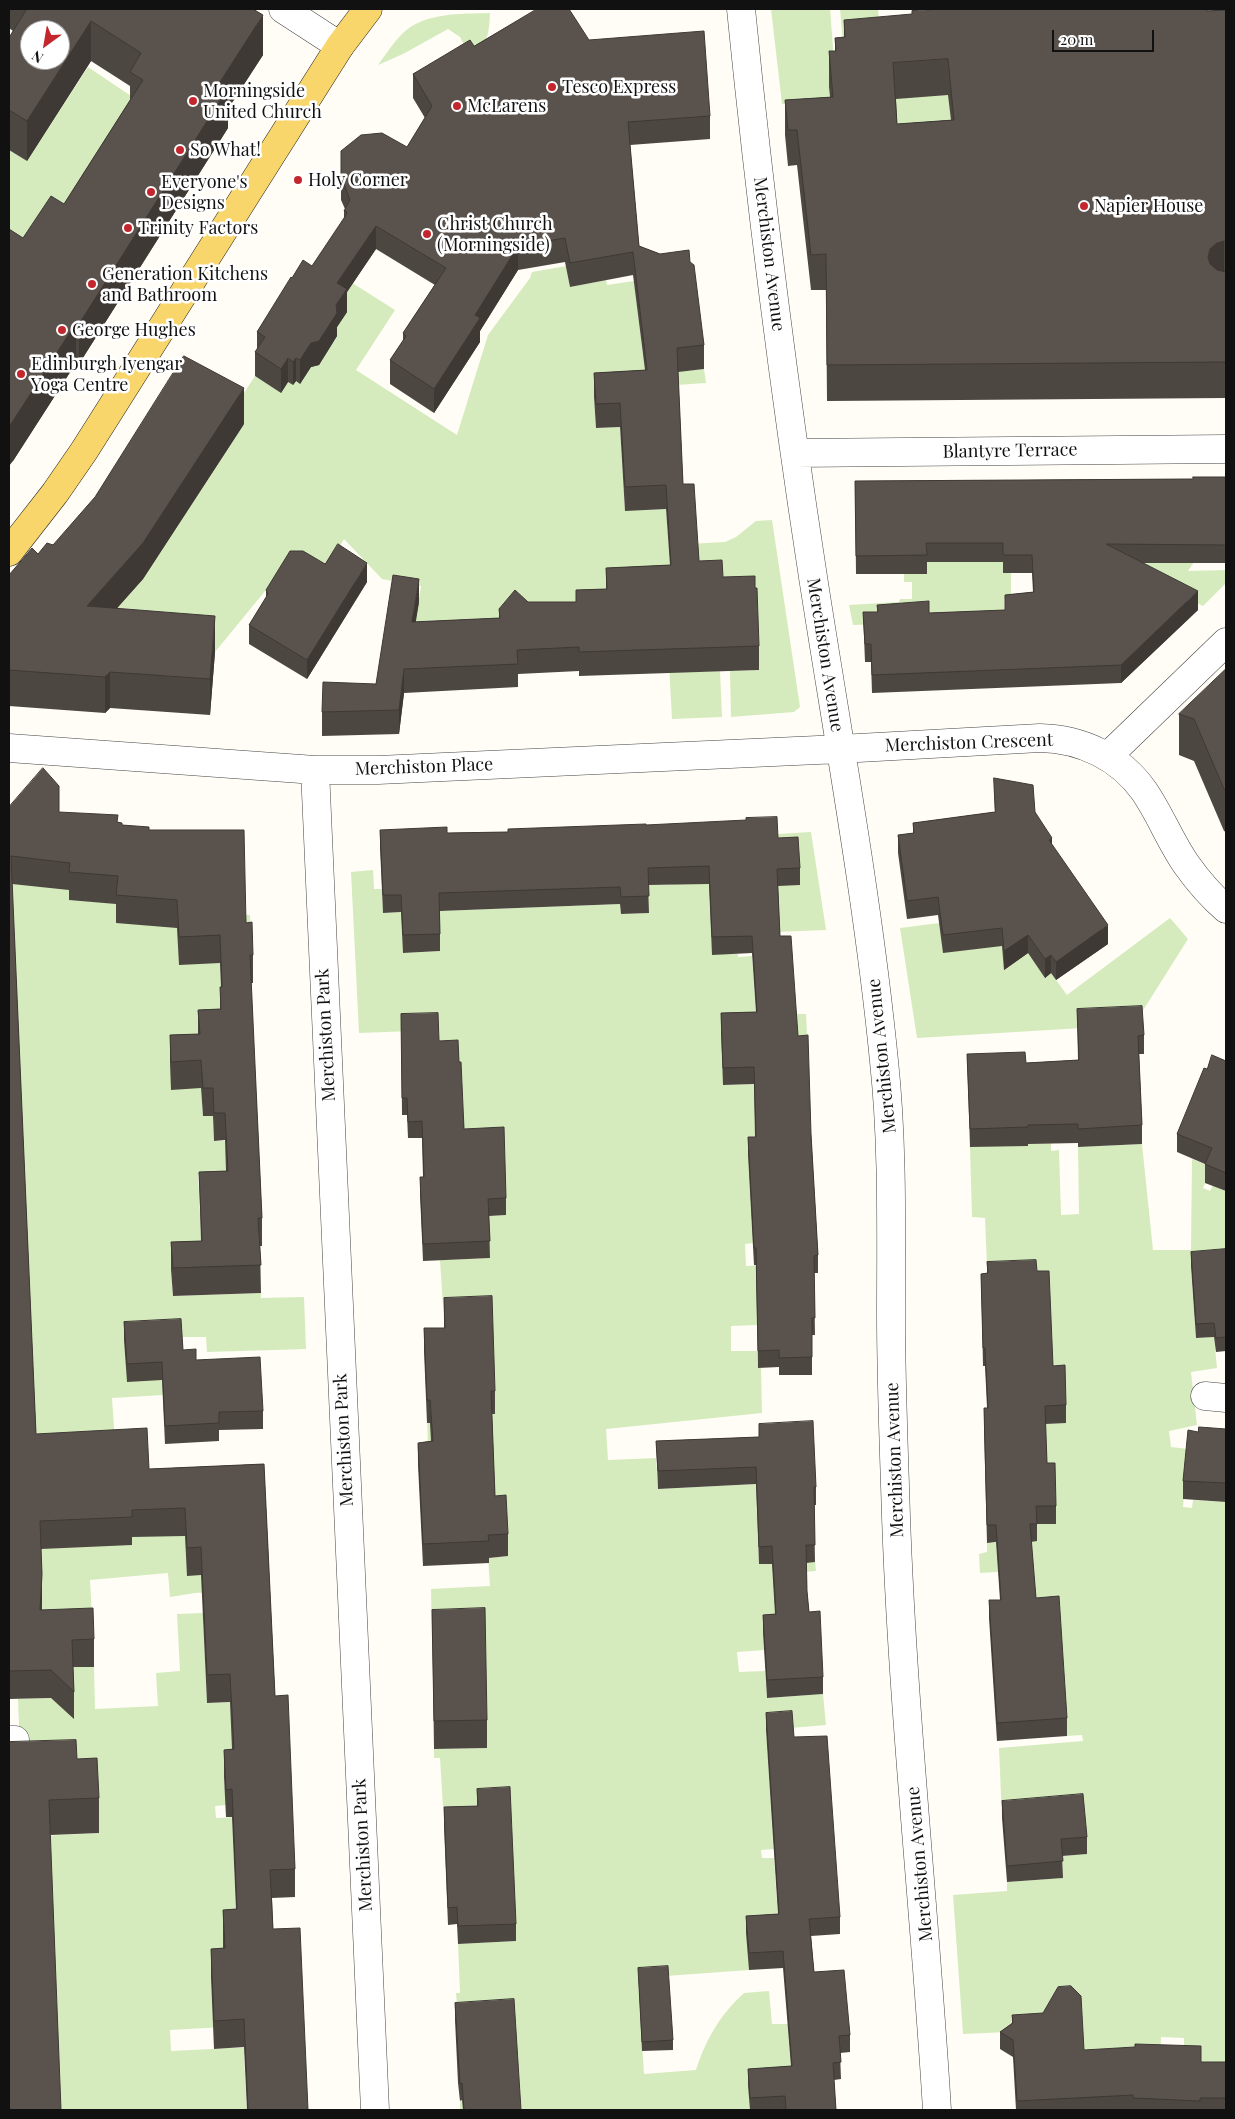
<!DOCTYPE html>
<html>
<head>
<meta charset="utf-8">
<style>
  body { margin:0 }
  #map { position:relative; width:1235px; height:2119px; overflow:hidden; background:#fffdf5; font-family:"Playfair Display",serif }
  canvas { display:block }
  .frame { position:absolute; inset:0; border:10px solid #111; pointer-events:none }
  .north { position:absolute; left:20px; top:20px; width:50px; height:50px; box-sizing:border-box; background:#fff; border:1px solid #a0a0a0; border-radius:50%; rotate:212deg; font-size:14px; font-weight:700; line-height:20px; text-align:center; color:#111 }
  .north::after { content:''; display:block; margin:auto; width:18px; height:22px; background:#c4262e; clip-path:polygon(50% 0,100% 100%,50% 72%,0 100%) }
  .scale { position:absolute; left:1052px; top:30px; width:102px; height:22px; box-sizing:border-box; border:2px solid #111; border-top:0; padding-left:6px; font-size:15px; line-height:18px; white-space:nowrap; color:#111; -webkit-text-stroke:4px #fff; paint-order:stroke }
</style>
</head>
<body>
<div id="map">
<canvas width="1235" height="2119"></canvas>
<div class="frame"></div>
<div class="north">N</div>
<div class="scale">20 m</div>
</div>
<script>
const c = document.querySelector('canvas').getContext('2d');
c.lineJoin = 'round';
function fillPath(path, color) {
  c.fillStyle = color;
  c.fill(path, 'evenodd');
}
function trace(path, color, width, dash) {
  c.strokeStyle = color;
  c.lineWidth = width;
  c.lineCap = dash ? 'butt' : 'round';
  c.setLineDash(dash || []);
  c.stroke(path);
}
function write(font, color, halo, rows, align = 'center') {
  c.font = font + ' "Playfair Display",serif';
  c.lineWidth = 5;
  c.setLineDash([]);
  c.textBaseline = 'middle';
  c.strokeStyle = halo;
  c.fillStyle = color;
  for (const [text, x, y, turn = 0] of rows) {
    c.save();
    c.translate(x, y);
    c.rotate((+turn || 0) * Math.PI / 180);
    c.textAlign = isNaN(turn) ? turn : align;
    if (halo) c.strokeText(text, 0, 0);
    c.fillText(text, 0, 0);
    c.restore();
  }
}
fillPath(new Path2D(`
  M771 9H830L836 87H829L830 99 782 104Z
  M840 9H878L881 52 844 55Z
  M490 13C489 35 488 42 472 59L460 37 448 29 403 54 378 65C386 54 393 43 402 34 424 12 461 14 490 13Z
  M949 44 954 156 832 133 893 99Z
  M88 67 137 100 84 182 9 269V150L27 161Z
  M566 266 570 287 606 280 607 285 634 281 643 355 679 351 682 371 704 369 706 383 647 387 648 394 594 397 596 428 620 427 625 510 666 509 669 545 725 542 736 537 756 521 772 520 800 707 794 712 731 717 730 671 759 670 757 612H755V600L723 601 722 584 703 585 704 613 676 615 678 669H691L692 672 720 671 722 717 672 719 665 589 606 592 607 613 576 614 577 639 544 640 546 672 538 673 534 626H526L518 617H513L506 624 507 627 499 628 500 642 417 646 418 679H406L421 586 382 579 344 539 323 574 293 557 215 652 115 644 114 652 73 649V634L91 637 143 579 244 424 229 416 255 376 281 393 288 382 293 385 296 381 300 384 312 366 319 365 323 359 321 352 325 344 333 343 337 337 335 330 346 312 337 306 347 291 322 275 327 267 395 310 356 370 457 435 488 335 530 278 532 272Z
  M1110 561 1194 562 1188 571 1226 570V583L1203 606Z
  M899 562H1011V599H1004L1005 629 929 632 928 601 900 603V629L877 624 853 625 849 605 899 602 900 599H912V582H904V569Z
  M811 832 826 930 774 932 778 855 777 834Z
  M9 868 105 902 250 915 252 950 249 983 201 1088 203 1116H213L214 1141H225L229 1172 198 1175 203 1268 171 1270 173 1296 261 1293V1298L304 1297 306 1349 207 1352 206 1337H181L162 1380 163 1395 112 1398 116 1458 132 1537 161 1489 215 1575 269 1589 195 1593 170 1597 168 1573 90 1580 93 1636 37 1639Z
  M373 870 374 889H382L383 913 401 912 404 953 440 951 439 911 620 904 621 914 648 913V885H668L713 878 712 954H738V957L752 956 756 1007 795 1014H806L808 1053 723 1085 754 1084 795 1145 812 1144V1151L753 1243 745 1244 746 1266 779 1264 757 1325 731 1326V1351H757L758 1368H761L762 1413 606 1429 608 1460 656 1458 658 1489 756 1484 759 1564 815 1562 816 1571 773 1575 807 1589 764 1650 737 1652 739 1672 765 1671 767 1698 823 1694 826 1725 766 1730 774 1840 802 1847 761 1850 762 1858H774L779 1931 749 1970 638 1978 644 2074 696 2070C706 2039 720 2015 744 1993L769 1991 772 2024H788L802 2056 750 2110H460V2101L518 2097 458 2020 456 1993H460L458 1944 516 1941 510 1804 443 1807 440 1758H434V1749L486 1748 432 1638 431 1589 490 1586 488 1558 508 1556 486 1519 492 1460 418 1464 417 1446 428 1445 427 1416 495 1414 444 1321 440 1260 490 1258 488 1216 506 1215 464 1145 439 1050 438 1030 359 1033 351 872Z
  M1170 918 1188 939 1142 1012 1131 1025 917 1038 900 928 939 923 1028 953 1045 977 1051 973 1067 995Z
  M1051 1143V1151L1059 1150 1061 1215 1079 1214 1078 1147 1142 1144 1153 1250H1191L1192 1159 1212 1167 1203 1188 1210 1191 1213 1185 1226 1191V1264L1191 1266 1196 1338 1214 1337 1217 1368 1191 1372 1197 1425 1169 1431 1171 1447 1188 1449 1183 1507 1192 1508 1193 1500 1226 1502V2082L1184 2062V2038L1161 2037 1160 2062 1133 2110 1053 2030 963 2034 953 1895 1007 1891V1882L1062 1878 1061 1856 1086 1854 1002 1818 999 1748 1083 1741 1082 1735 1067 1736 1002 1617 1000 1593 1034 1590 1032 1570 980 1573 979 1554 987 1552V1543L1036 1541V1524L1056 1523 1022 1437 1050 1383 1037 1289 1036 1264 987 1266 985 1218 972 1217 970 1147Z
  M203 1613 207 1703 260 1701 240 1726 224 1778 226 1805 215 1806 216 1818 261 1816 233 1838 242 2026 170 2030 171 2051 272 2046 244 2055 247 2110H60L42 1836 99 1833 21 1777 18 1699 52 1698 57 1703 72 1667H94L95 1709 158 1706 156 1673 180 1671 177 1614Z`), '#d5ebbd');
const minor = new Path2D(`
  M283 9 340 46
  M741 9C760 199 784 389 813 577 838 738 868 899 884 1061 893 1145 891 1230 891 1315 891 1383 894 1450 896 1517 903 1715 925 1912 937 2110
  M795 453 1226 449
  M9 748 315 770H378L840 749 1040 738C1082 739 1120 757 1144 791 1160 814 1170 841 1186 864 1198 881 1211 896 1226 909
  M1108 756 1226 642
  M315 770 375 2110
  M1205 1396 1226 1398
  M9 1740H15`);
const major = new Path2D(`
  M9 552 55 493 84 451 340 46 368 9`);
trace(minor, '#444', 29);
trace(major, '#222', 29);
trace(minor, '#fff', 28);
trace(major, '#f9d66b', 28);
fillPath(new Path2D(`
  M9 9H253L263 55 228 109V128L79 364 76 363 13 461 23 238 64 204 130 100V86L91 61 27 161 9 150V38L13 31 9 28Z
  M1226 10V398L827 401 826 290H811L797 165 788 166 785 135V100L830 97 829 87V51H835V38L844 37V20ZM948 95 951 120 897 124 896 99Z
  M589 40 710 116V139L630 145 639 246 660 254 690 262 704 345V369L678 372 683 484 699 561 723 577 759 646V670L579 676V671L518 674V687L404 693 399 734 322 736V712L376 684 419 602 415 622 499 618V609L528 602H576V590L606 589V568L670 565 666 509 625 511 620 427 596 428 594 397V373L645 370 633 275 570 287 565 262 518 270 480 331V342L434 413 390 384V360L403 341V333L435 285 376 249 347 292V312L337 327V336L319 365 311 367 300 384 296 381 293 385 288 382 281 393 255 376V352L257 350V332L292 278 312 266 344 219V211L345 209 341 200V151L407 147 425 118 413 98V74L474 46Z
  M244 424 143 579 117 608 215 652 210 715 110 708 105 713 9 706V575L38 554Z
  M1226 477V563H1143L1198 610 1121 683 872 693 871 662H865L863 612H877V605L929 613 1005 610V595L1033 592 1032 573H1003V562H927V574H856L855 481 1193 479Z
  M367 582 307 679 249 644V625L266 598V590Z
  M1226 669V832L1224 831 1194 761 1179 755V714Z
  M994 778 1035 812 1052 845 1108 944 1056 980 1051 973 1045 978 1028 953 1004 970 1002 946 943 953 938 915 907 919 898 853V835L913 833V823L995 812Z
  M9 807 59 812 118 822 122 825 149 830 246 923 253 955V983H251L262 1218V1246H260L261 1293 173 1296 171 1270V1242L201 1241 199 1172 226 1171 225 1140 214 1141 213 1116H203L201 1088 171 1090 170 1063V1035L198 1034V1010L220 1009V987H221L220 963 179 965 177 928 116 923V904L69 900V890L12 884 36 1434 149 1469 264 1464 275 1696 295 1869V1897L272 1898 273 1929 308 2110H247L244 2047 214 2049 211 1977V1949L223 1948V1910L236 1909 232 1817H226L224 1777V1750L232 1749 230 1702 207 1703 201 1575 187 1576 185 1536 132 1537V1545L41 1549 42 1610 94 1639V1667H73L74 1692V1719L51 1698 9 1699Z
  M646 825 778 838 800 868V885L778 886 780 936 798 1036 811 1134 818 1255V1273H814L815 1335H812V1375H779V1367L758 1368 756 1265H754L748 1154V1137H755L754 1084 723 1085 721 1030V1013L756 1012 752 953 712 955 709 884 648 885 649 913 621 914 620 904 440 911V951L403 953 401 912 383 913 380 847V830L447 833 508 832Z
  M1077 1009 1144 1035V1054H1139L1142 1125V1144L1078 1147V1143L1028 1144V1146L970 1147 967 1054 1026 1063 1078 1060Z
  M401 1014 439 1041 459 1062 464 1129 506 1198V1215L489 1216 490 1258 423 1261 420 1194V1177H423L422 1138H408L407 1115H402Z
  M1226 1061V1191L1205 1183V1164L1177 1152V1134L1207 1069Z
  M1226 1249V1351L1216 1352 1214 1337 1196 1338 1191 1266V1252Z
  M987 1262 1037 1271 1053 1366 1066 1405V1423L1045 1424 1047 1463 1056 1506V1524H1037V1541L1031 1542 1036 1598 1067 1718V1736L997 1741 989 1618V1600H1000L996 1542 987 1543 984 1426V1408H987L985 1366H983L981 1274 987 1273Z
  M444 1298 495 1391V1414H492L495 1496 508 1534V1556L489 1558V1563L423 1566 418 1465V1443L431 1441 430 1423H427L424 1351V1328H444Z
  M124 1322 183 1350 263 1411V1429L219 1430V1441L165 1444 162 1380 127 1382 124 1340Z
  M759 1424 816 1487V1505H814L815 1562 806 1563 807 1591 809 1612 823 1677V1694L767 1698 763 1632V1615L775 1614 772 1564H759L756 1484 658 1489 656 1441 759 1437Z
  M1226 1429V1502L1183 1499V1481L1198 1432Z
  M432 1610 487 1720V1748L434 1749Z
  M766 1713 794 1737 840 1917V1934L811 1936 814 1972 850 2035V2052L840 2053 841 2079 834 2080 836 2110H750L748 2085V2069L791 2066 783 1968 749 1970 746 1933V1916L778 1914 766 1730Z
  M9 1742 77 1759 99 1798V1833L51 1835Z
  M477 1789 516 1924V1941L458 1944 457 1924 448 1925 444 1825V1807L477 1806Z
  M1002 1801 1087 1837V1854L1062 1856 1063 1878 1007 1882 1002 1818Z
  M638 1968 673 2040V2050L642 2051Z
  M455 2003 521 2110H463L462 2100 460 2101 458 2083 455 2020Z
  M1012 2015 1084 2050 1201 2062H1226V2110H1016L1013 2057 1000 2049V2032L1012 2023Z`), '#4d4742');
fillPath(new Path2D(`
  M263 15V55L228 109V128L79 364V324L220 82Z
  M91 21V61L27 161V121Z
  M376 226V249L347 292V312L337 327V336L319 365 311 367 300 384V360L337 283Z
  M1224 241V276L1210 285 1208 257 1210 249 1217 243Z
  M518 246V270L480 331V342L434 413V389L475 315Z
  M76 323V363L13 461 9 466V426Z
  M288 358V382L281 393V369Z
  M296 358V381L293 385V362Z
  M244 388V424L143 579 87 642V606Z
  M367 563V582L307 679V660Z
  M419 579V602L412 646V622Z
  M1198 591V610L1121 683V665Z
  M215 616V652L210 715V679Z
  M404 669V693L399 734V710Z
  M110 672V708L105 713V677Z
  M1052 838V856L1049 840Z
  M1108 925V944L1056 980V962Z
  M1028 935V953L1004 970V951Z
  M1051 955V973L1045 978V959Z
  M42 1574V1601L40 1638V1610Z`), '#3f3936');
const building = new Path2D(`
  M27 9H253L263 15 220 82 228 88 79 324 76 323 13 421 9 426V229L23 238 51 196 64 204 143 80 130 72 141 53 91 21 27 121 9 110V38ZM30 30H60V60H30Z
  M537 9H569L589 40 704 31 710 116 628 122 639 246 660 254 689 250 690 262 694 265 704 345 677 348 683 484H694L699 561 722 560 723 577 755 576V588H757L759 646 579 652V647L517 650 518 664 404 669 399 710 322 712 323 682 376 684 393 575 419 579 412 622 500 618 499 609 515 590 528 602H576V590L607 589 606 568 671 565 666 485 625 487 620 403 596 404 594 373 647 370 633 252 570 263 565 238 518 246 475 315 480 318 434 389 390 360 406 336 403 333 446 268 376 226 337 283 347 289 336 305 337 313 319 341 311 343 300 360 296 358 293 362 288 358 281 369 255 352 265 337 257 332 291 277 292 278 303 260 312 266 346 215 347 212 344 211 350 200 341 176V151L361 135 382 133 407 147 432 106 413 74 470 40 474 46Z
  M943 9H1207V11L1226 10V241H1224L1217 243 1210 249 1208 257 1210 264 1217 270 1226 272V362L827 365 826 254 811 255 797 130H788L785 100 833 97 829 51H836L835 38 845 37 844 20 912 14V11ZM948 59 954 120 897 124 893 63Z
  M184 356 244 388 143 543 87 606 215 616 210 679 110 672 105 677 9 670V575L32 548 38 554 47 543 53 545 95 497Z
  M1193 477H1226V545L1106 544 1198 591 1121 665 872 675 871 644H865L863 612H878L877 605 929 601V613L1005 610V595L1034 592 1032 555H1003V543H926L927 555 856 556 855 481 1193 479Z
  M338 544 367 563 307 660 249 625 268 594 266 590 290 551H303L325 564Z
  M1226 669V791L1224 789 1194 719 1179 714Z
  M43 768 59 786V812L118 815 117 822 122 823V825L149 827V830H244L246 923 252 922 253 955H250L262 1218H258L261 1265 173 1268 171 1242 202 1241 199 1172 228 1171 225 1113H214L213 1088H203L201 1060 171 1062 170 1035 200 1034 198 1010 221 1009 220 987H222L220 935 179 937 177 900 116 895 118 876 69 872 70 863 11 856 36 1434 147 1428 149 1469 264 1464 275 1696 288 1695 295 1869 270 1870 273 1929 300 1928 308 2110H248L244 2019 214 2021 211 1949 225 1948 223 1910 237 1909 232 1789 226 1790 224 1750 234 1749 230 1674 207 1675 201 1547 187 1548 185 1508 132 1510V1517L40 1521 42 1574 40 1610 93 1608 94 1639 72 1640 74 1692 51 1670 9 1671V807Z
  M994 778 1033 785 1035 812 1052 838 1049 840 1108 925 1056 962 1051 955 1045 959 1028 935 1004 951 1002 928 943 935 938 897 907 901 898 835 914 833 913 823 995 812Z
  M777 817 778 838 798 837 800 868 777 869 780 936H791L798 1036 808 1035 811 1134 818 1255 814 1256 815 1318H812V1357L779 1358V1350L758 1351 756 1248H754L748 1137H756L754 1067 723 1068 721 1013 757 1012 752 936 712 937 709 866 648 868 649 896 621 897 620 887 439 893 440 934 403 935 401 895H383L380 830 447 827V833L508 832V829L646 824V825L746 820V818Z
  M1142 1006 1144 1035 1138 1036 1142 1125 1078 1129V1124L1028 1125V1127L970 1129 967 1054 1025 1052 1026 1063 1079 1060 1077 1009Z
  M438 1013 439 1041 458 1040 459 1062H461L464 1129 504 1127 506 1198 488 1199 490 1241 423 1244 420 1177H424L422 1121 408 1122 407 1098H402L401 1014Z
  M1212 1055 1226 1061V1173L1205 1164 1212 1148 1177 1134 1204 1068 1207 1069Z
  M1226 1249V1337L1216 1338 1214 1323 1196 1324 1191 1252Z
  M1036 1260 1037 1271H1049L1053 1366 1065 1365 1066 1405 1045 1406 1047 1463H1055L1056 1506H1036L1037 1524H1030L1036 1598 1059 1596 1067 1718 997 1723 989 1600H1001L996 1525H987L984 1408H988L985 1348H983L981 1274 988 1273 987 1262Z
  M492 1296 495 1391H491L495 1496 506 1495 508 1534 488 1535 489 1541 423 1544 418 1443 433 1441 430 1400H427L424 1328H445L444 1298Z
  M181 1319 183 1350 196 1349V1360L260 1357 263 1411 219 1412V1423L165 1426 162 1362 127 1364 124 1322Z
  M813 1421 816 1487H814L815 1545H806L807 1591 809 1612 820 1611 823 1677 767 1680 763 1615 776 1614 772 1546 759 1547 756 1467 658 1471 656 1441 759 1437V1424Z
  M1199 1427 1226 1429V1483L1183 1481 1188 1430 1198 1432Z
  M485 1608 487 1720 434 1721 432 1610Z
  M792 1711 794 1737 827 1736 840 1917 809 1919 814 1972 844 1970 850 2035 839 2036 841 2062 833 2063 836 2110H786L785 2096 750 2098 748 2069 792 2066 783 1951 749 1953 746 1916 779 1914 766 1713Z
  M76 1740 77 1759 97 1758 99 1798 49 1800 61 2110H9V1742Z
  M510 1787 516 1924 458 1926 457 1907 448 1908 444 1807 478 1806 477 1789Z
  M1083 1794 1087 1837 1061 1839 1063 1861 1007 1866 1002 1801Z
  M668 1966 673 2040 642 2042 638 1968Z
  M1071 1986 1081 1996 1084 2050 1135 2047V2044L1201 2046V2062H1226V2098H1200V2101L1133 2098V2095L1017 2101 1013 2040 1000 2032 1013 2023 1012 2015 1043 2013 1058 1987Z
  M514 1999 521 2110H464L462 2083 460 2084 455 2003Z`);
fillPath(building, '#5a524d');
trace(building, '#3f3936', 1);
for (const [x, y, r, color] of [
  [552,87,5,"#c4262e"],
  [193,101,5,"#c4262e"],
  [457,106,5,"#c4262e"],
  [180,150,5,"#c4262e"],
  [298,180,5,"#c4262e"],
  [151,192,5,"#c4262e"],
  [1084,206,5,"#c4262e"],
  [128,228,5,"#c4262e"],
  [427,234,5,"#c4262e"],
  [92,284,5,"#c4262e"],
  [62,330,5,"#c4262e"],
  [21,374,5,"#c4262e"]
]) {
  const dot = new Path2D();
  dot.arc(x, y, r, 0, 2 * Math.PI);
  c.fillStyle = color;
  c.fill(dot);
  trace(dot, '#fff', 2);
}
write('18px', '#111', '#fff', [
  ["Tesco Express",562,87],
  ["Morningside",203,91],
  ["United Church",203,112],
  ["McLarens",467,106],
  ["So What!",190,150],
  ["Holy Corner",308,180],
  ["Everyone's",161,182],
  ["Designs",161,203],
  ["Napier House",1094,206],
  ["Christ Church",437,224],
  ["(Morningside)",437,245],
  ["Trinity Factors",138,228],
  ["Generation Kitchens",102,274],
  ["and Bathroom",102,295],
  ["George Hughes",72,330],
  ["Edinburgh Iyengar",31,364],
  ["Yoga Centre",31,385]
], 'left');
write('18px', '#111', '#fff', [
  ["Merchiston Avenue",769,254,83],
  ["Blantyre Terrace",1010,451,-1],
  ["Merchiston Avenue",825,655,81],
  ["Merchiston Crescent",969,743,-2],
  ["Merchiston Place",424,767,-2],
  ["Merchiston Park",326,1035,-93],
  ["Merchiston Avenue",882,1056,-96],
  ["Merchiston Park",344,1440,-93],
  ["Merchiston Avenue",895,1460,-92],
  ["Merchiston Park",363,1845,-93],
  ["Merchiston Avenue",920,1864,-95]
]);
</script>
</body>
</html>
